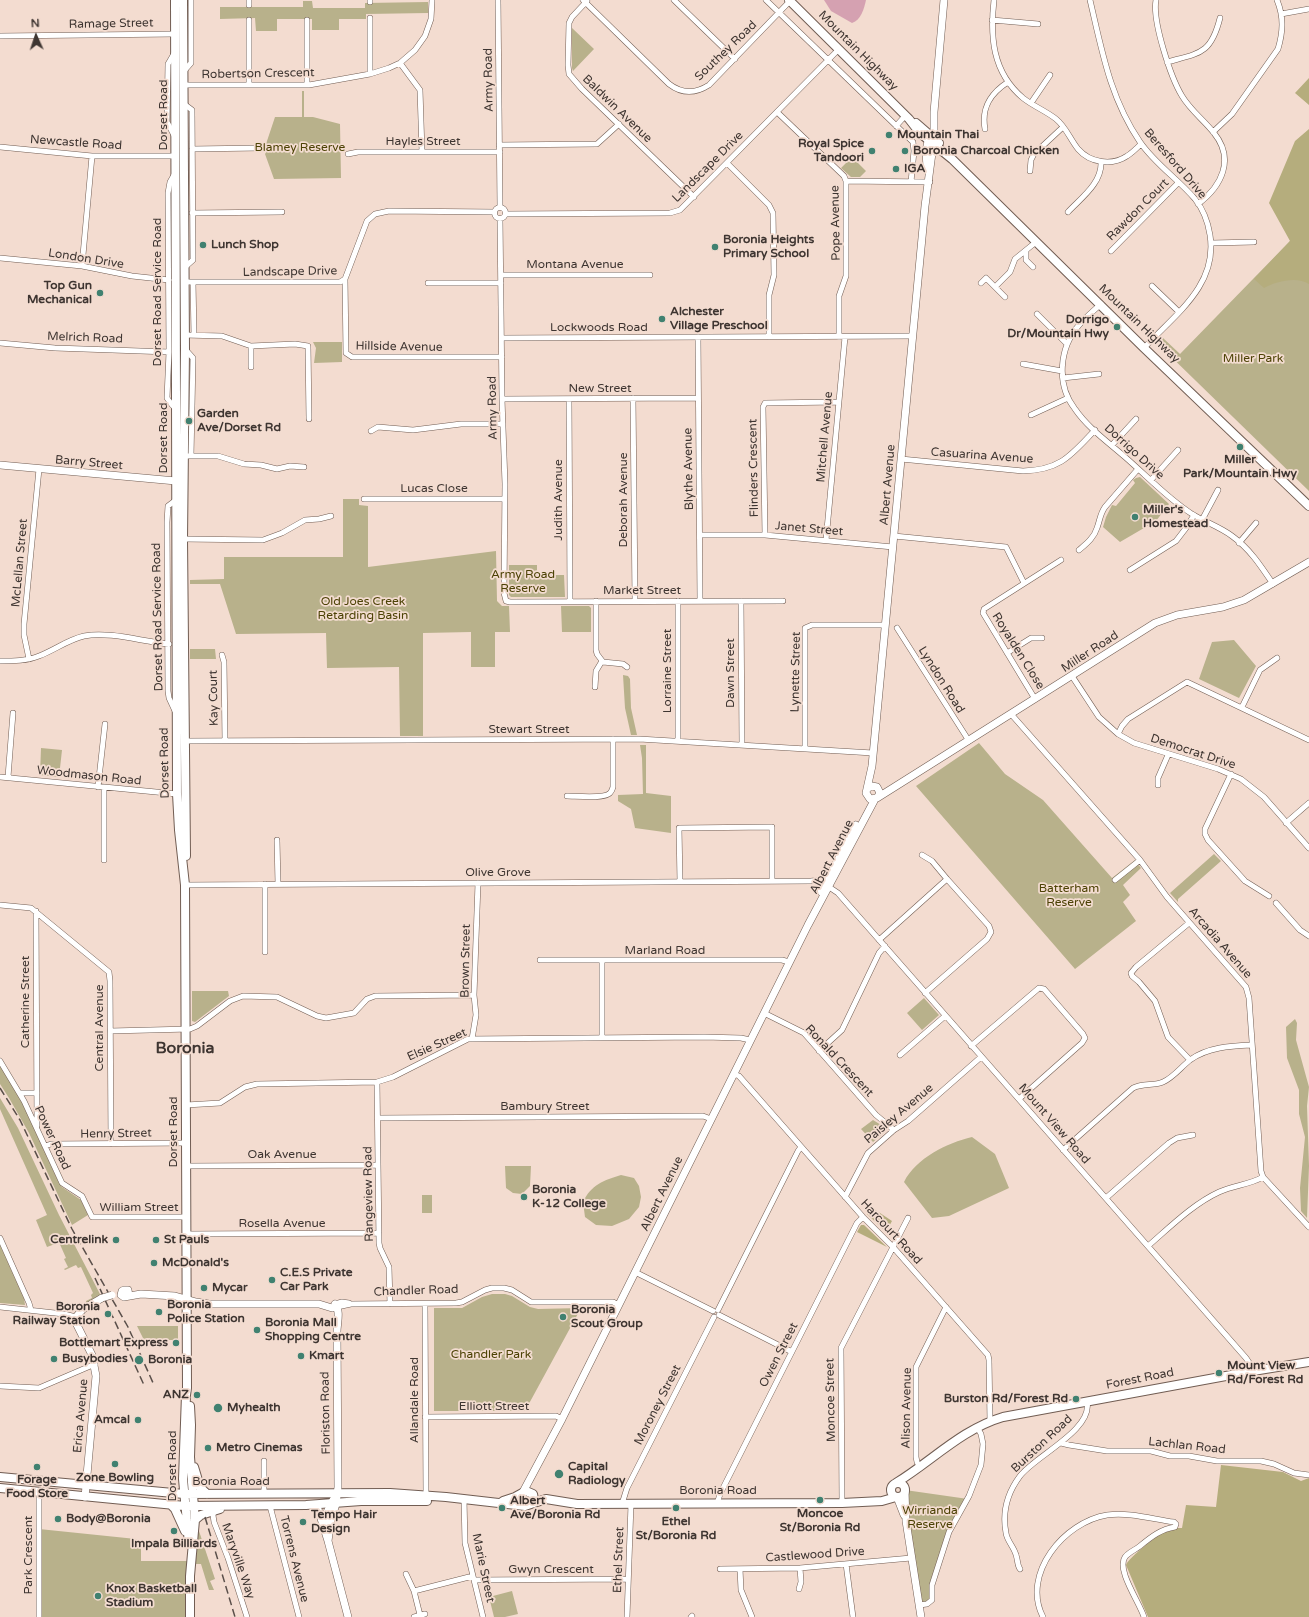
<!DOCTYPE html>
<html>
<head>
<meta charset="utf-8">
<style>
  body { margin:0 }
  #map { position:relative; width:1309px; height:1617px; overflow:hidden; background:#f3dcd0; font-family:"Varela Round",sans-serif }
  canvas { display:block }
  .north { position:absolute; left:16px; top:16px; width:40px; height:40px; -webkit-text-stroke:3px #f3dcd0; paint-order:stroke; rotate:357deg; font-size:11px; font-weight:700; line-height:16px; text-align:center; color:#3e3531 }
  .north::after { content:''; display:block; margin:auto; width:14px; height:18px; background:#3e3531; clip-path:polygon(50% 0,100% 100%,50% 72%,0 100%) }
</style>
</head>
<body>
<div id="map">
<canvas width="1309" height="1617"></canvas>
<div class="north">N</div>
</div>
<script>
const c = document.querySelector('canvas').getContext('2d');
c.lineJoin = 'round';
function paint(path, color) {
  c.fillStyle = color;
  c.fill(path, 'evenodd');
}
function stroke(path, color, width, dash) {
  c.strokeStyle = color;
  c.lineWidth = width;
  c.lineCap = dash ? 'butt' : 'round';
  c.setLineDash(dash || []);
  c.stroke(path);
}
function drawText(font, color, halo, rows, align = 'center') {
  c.font = font + ' "Varela Round",sans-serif';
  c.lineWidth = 3.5;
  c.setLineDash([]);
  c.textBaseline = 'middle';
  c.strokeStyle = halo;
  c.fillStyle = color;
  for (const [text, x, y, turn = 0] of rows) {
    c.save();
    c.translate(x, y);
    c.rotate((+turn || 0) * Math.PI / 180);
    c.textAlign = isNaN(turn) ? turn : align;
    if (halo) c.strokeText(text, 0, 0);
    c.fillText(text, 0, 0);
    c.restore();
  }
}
const green = new Path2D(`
  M303 1H312L313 8H365V3L428 2V13L366 14V19H339V30H312V19H277V31H256L255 18 220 19V7H303Z
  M572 28 594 49 573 71 572 68Z
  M302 91H304V117H313L340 124 341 178 274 179 265 154 268 149 266 144 275 117H302Z
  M852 157 866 171 860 177H851L841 168Z
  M1290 241 1309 260V491L1158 344 1163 338 1180 354Z
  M313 342H342V362L314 363 316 348Z
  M1140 477 1169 504 1156 521 1120 542 1103 527 1106 517 1112 505 1116 506 1135 483 1133 480 1136 478Z
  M343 499H359V505L368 506V567L496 551 497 601 502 606H509L510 632H495V667H471V632L423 633V736H400L399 667 327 668 326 633 236 634 220 584H190V580L224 579V557H343Z
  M509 565H537V575H564L565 597H511L509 595Z
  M561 606H589L591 608V632H562Z
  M1234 640 1256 666 1239 698 1199 679 1212 642Z
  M190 649H215L216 659H190Z
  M623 675 628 676 630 679 631 708 637 735H631L625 708Z
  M979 743 1005 774 1043 800 1112 878 1135 860 1141 868 1123 885 1130 895 1123 902 1136 921 1075 969 916 786Z
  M640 745H646V793L671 796V833L635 828 631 809 618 801V795L643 794 642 758Z
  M41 748 62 750 59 777 40 775Z
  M1214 854 1221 861 1178 899V902L1170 893Z
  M192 991H228L229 996 195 1022 192 1021Z
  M924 998 939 1015 922 1030 907 1013Z
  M1295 1019 1297 1023 1296 1040 1309 1087 1307 1106 1309 1166 1307 1218 1301 1211 1300 1188 1305 1137 1299 1114V1090L1287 1058 1286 1027Z
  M0 1066 20 1098 59 1183 62 1187 81 1200 88 1215 72 1225 29 1133 9 1098 0 1084Z
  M0 1098 18 1128 59 1215 101 1296 86 1303V1301L92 1298 91 1295 93 1293 81 1267 78 1268 76 1265 65 1270 64 1269 68 1267 64 1259 66 1258 58 1240 54 1242 55 1244 47 1247 36 1220 47 1215 0 1109Z
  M873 1120 886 1128V1131L873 1142 861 1129Z
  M972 1137 995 1154 1009 1188 949 1216 932 1218 904 1182C916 1158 947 1143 972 1137Z
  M505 1166H531L530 1186 522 1194 513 1193 506 1188Z
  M621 1175 634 1178 639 1186 641 1197 639 1207 629 1219 612 1226 596 1225 585 1217 583 1202C591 1185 604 1180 621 1175Z
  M422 1195H432V1213H422Z
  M0 1244 24 1298 25 1305 0 1303Z
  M492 1294H505L512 1296 530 1307 538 1309 581 1308 525 1411H434V1308H462L482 1297Z
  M137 1326H178V1340H144Z
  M905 1490 968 1499 952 1527 932 1585V1600L919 1605Z
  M39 1529 136 1539 141 1543V1561H191L195 1531H199L215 1579 210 1581 214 1590H209L201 1564H191L190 1617H39Z
  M512 1591 518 1614 505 1617H494L489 1597Z`);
const forest = new Path2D(`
  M1309 78V105L1295 93Z
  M1309 129V284C1297 276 1276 281 1264 288L1254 279 1290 241 1269 203 1295 141Z
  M871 1207 892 1221 886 1232 867 1214Z
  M861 1225H864L887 1247 857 1232Z
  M1221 1465 1283 1472 1301 1481 1309 1478V1617H1148L1126 1565C1129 1557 1161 1532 1170 1529 1173 1528 1178 1528 1182 1528L1186 1505 1216 1507Z`);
const water = new Path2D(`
  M824 0H866C864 9 861 20 852 23L831 11Z`);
const street = new Path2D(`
  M249 0V5
  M370 0V2
  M498 0 500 207
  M583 0 669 84C682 94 695 94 709 85L790 1
  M674 0 735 59
  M766 0 913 142 914 151 911 182
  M994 0C990 36 992 72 1023 98 1033 106 1046 111 1056 119 1066 127 1070 139 1078 149 1090 163 1112 166 1127 156 1132 153 1137 148 1141 144
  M1090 0C1102 51 1110 98 1140 142 1155 164 1178 179 1195 199 1203 209 1208 222 1210 235 1218 286 1174 315 1144 348
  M1156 0C1152 21 1171 78 1182 96 1191 111 1204 120 1214 133 1235 159 1222 186 1198 204
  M587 1 572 17 569 23 568 65 569 74 582 89 694 197
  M1281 14 1309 9
  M370 18V74
  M249 20V85
  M992 20 1038 24
  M0 36 175 34
  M175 52 168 64 167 122 175 137
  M1167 62C1200 53 1211 54 1220 18
  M400 63 420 90 422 152
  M184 71 191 63V0
  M184 85H309L370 74 389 68 400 63 415 50 425 36 431 19 432 0
  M307 85V20
  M1031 103 1050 75
  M184 104 192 110 193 260 185 267
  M777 112 844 176 846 181V276L839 296V337
  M896 126 905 116
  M985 129C981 107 991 93 1008 82
  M1213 132 1232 114 1278 49C1283 32 1284 17 1277 0
  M499 145 597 144 619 124
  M0 147 92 156H176
  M192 149 260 148
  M348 154 358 152H500
  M727 163 769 205 773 213 774 275 769 295V337
  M1030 171 1031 160 1034 154 1063 127
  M174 175 170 182 168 193 169 352 167 398 172 405 176 409
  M846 181 930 182
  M494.5 213a5.5 5.5 0 1 1 11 0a5.5 5.5 0 1 1-11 0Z
  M1068 212C1081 198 1102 183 1101 162
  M192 213 282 212
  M506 214 670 213 680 210 839 49
  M500 219 502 399 505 484 504 593 506 601 510 602 783 601
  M1212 243 1254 242
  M1026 251V260L1033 267
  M1111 251 1178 183
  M0 258 82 266 132 276 169 280
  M82 266 92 156
  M501 275H650
  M345 279 346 353 352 357H502
  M185 282H340L345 279 367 221 375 214 389 211 495 212
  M193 282 194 335
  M428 283H501
  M981 283 986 278 1005 297
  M1152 286 1179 312
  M995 287 1010 272 1015 259 1036 242
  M1101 304C1093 311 1085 318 1079 325 1059 348 1056 385 1075 409 1088 428 1108 442 1125 457 1147 476 1168 499 1192 514 1205 522 1220 527 1232 536 1250 549 1261 566 1273 584
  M1037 314 1067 344
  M185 335 222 336 251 346 295 344 308 346 309 419
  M698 337 700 601
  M502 338 913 336
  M0 343 55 348 169 352
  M251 346V367
  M185 349 193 358 191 456
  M1023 364 1062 371
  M1063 378 1099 374
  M633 398 635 601
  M502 399 698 398
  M569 399 570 601
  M1031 415 1068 398
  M371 431 378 427 413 430 461 424H503
  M1112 445 1136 419
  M184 456H218L244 464 261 465 277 469 290 466 304 467
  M901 459 1023 471C1061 470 1071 455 1095 430
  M1151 480 1178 450
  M364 499H504
  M1202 520 1218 490
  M700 535H765L893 547
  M765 535 763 407 765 403 838 402
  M894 536 1006 547 1024 583
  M183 539 263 540 282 533 305 520 319 519 331 516
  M826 540 845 337
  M1239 543 1256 523
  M1079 550C1086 544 1094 538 1097 528 1100 520 1100 514 1105 507L1138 469
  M1130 570 1176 541 1186 528 1194 515
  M596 601V650L597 654 603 662 623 664 627 667
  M678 601V741
  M741 601 742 745
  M897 628 969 741
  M1007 653 1031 638H1042
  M222 655 224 662 225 741
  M29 659 24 635V624L39 469
  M0 661C13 661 27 661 39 656 55 650 67 640 84 636 110 631 143 642 169 644
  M1072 676 1099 717 1118 734 1134 743 1218 769 1241 779 1264 797 1309 848
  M595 687 596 671 602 661
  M1035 699 983 613 984 609 1061 560
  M1242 707 1260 670 1277 658
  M175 711 169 698 168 691 167 522 168 506 176 500
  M1011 714 1140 860 1167 897 1246 987 1249 998 1261 1171 1263 1177 1309 1227
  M1118 734 1122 726 1128 719 1187 682 1309 740
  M185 741 639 739 873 753
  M805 749V628L812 625H885
  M1231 774 1205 829V834L1208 840 1245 881 1269 896
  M0 777 177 794
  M8 777 13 713
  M1158 785V778L1168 755
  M98 787 105 724
  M104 787V860
  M567 796C576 796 605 799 610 793 612 791 612 790 613 787V739
  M1286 823 1309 803
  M277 840 278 884
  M922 855 932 861 947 879
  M1115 880 1140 860
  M680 882 679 828 772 827V881
  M265 884V952
  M185 885 811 881 821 880 826 881
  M829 887 838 893 1246 1358 1250 1364 1253 1371
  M1276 903 1300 930 1309 936
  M0 905 31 908 109 972 110 981 111 1144
  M36 911 37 1126
  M1189 923 1136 967 1131 973 1132 976 1139 982 1155 1001 1168 1037 1190 1060
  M879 940 947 879 989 926 991 932 987 939 925 993
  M540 960H782L789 962
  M764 1013 804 1033 876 1115 894 1130
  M110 1031 190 1029 197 1026 230 1001 243 996 277 997 317 1016 326 1018 354 1013 367 999 375 996 474 995
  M602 1038V961
  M472 1039 476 1015 474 995 478 883
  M971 1046 1039 988 1044 989 1083 1034 1085 1038 1082 1043 1019 1099
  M819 1051 842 1030 879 953 885 946
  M900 1055 945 1016
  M0 1061 24 1101 62 1183 82 1196 92 1217H187
  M734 1074 739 1076 863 1217 893 1247 988 1355 989 1360 990 1422
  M377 1082 379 1243 380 1248 389 1267 390 1304
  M20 1093H37
  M186 1105 220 1103 245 1087 257 1084 377 1082 393 1077 468 1039 704 1037 741 1038 750 1040
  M378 1118 703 1116 711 1119
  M45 1146 51 1144 187 1143
  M1063 1150 1133 1088C1143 1083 1154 1086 1163 1082 1174 1077 1181 1067 1190 1060 1208 1047 1231 1046 1252 1045
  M187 1166 378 1165
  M845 1197 868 1153 894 1130 908 1121 981 1057
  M1106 1198 1169 1143 1177 1138 1193 1135
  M186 1234 379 1233
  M0 1238 29 1303 31 1310
  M1148 1246C1170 1227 1193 1204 1219 1192 1234 1185 1249 1185 1263 1177
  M635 1272 713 1311
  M335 1304 342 1302 349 1303
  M425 1304 426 1495
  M0 1307 64 1314 76 1317
  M337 1307 351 1304 456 1303 462 1302 485 1290 492 1288H504L512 1290 531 1302H613L619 1305
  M718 1310 798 1151 801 1147
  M719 1315 792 1352
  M0 1386 39 1388 95 1364
  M425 1417 556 1416 562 1419
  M1061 1443 1069 1445 1107 1451H1151L1170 1456H1189L1217 1461H1261L1274 1464 1294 1473 1309 1475
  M264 1461V1493
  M920 1468 917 1462 916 1457V1367L946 1307
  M39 1492V1617
  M464 1499 465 1543 483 1617
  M842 1503 841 1348 908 1218
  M622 1504 627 1488 714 1317
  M717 1504 720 1494 857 1223 863 1217
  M270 1506 299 1617
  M214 1511 213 1515 214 1522 228 1558 247 1617
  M846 1564 853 1617
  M720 1569 800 1568 911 1558
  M740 1569 741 1590 752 1617
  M1020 1569C1017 1565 1018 1560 1016 1555 1014 1547 1007 1541 1006 1533 1002 1512 1008 1492 1020 1476 1035 1456 1093 1430 1087 1402
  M406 1574 414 1591
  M474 1580 628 1579
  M799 1589 801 1582 800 1568
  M919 1605 927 1604 932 1600V1585L949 1532 969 1496 981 1465 983 1444 981 1434 977 1427
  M420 1615 414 1591 473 1576
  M414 1617 425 1614
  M627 1617 631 1504
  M691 1617 692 1616
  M1043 1617C1021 1574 1064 1522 1107 1515 1129 1512 1152 1519 1174 1522L1176 1524 1175 1527C1161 1529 1151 1537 1140 1546 1135 1550 1129 1552 1125 1557 1116 1570 1140 1603 1144 1617`);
const secondary = new Path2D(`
  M927 168 926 151 929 136
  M0 465 176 481
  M868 788 872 786 877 787 880 793 877 798 870 799 866 793 872 766 925 206 934 138V112L944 0
  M877 798 1155 623 1177 615 1223 607 1244 600 1309 562
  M821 892 856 825
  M129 1296 128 1290H124L122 1291 121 1295 124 1297 141 1294 175 1296 196 1302 209 1304H319L332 1308 337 1307
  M905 1491 906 1521 921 1617
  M523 1492 562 1419 808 925 875 799
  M85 1497 96 1376 92 1355 77 1325 76 1317 83 1309 102 1298
  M897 1497 904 1515
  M316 1505 318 1509 328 1541 348 1617
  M324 1526 327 1512 333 1500
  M328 1541 331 1520 336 1504 338 1487 337 1332C337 1323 341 1311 335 1304`);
const primary = new Path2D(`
  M175 0C176 265 175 530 177 794L179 830 185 885 187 1388 186 1395 183 1479 189 1544
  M183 0 185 349 183 539 186 856
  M789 0 909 119 920 133 952 159 1144 348 1309 506
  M916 123 939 143
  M194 1467 200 1487 207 1494
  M0 1477 184 1494 390 1493 446 1497 525 1506 546 1499 577 1504 842 1503 882 1501 896 1497
  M891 1490a7 7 0 1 1 14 0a7 7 0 1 1-14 0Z
  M896 1483C932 1461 962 1429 1003 1417L1253 1371 1309 1362
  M0 1488 185 1506 306 1505 361 1501H427
  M503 1501 515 1497 526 1491 533 1494 534 1499 532 1503
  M171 1505 175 1509 185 1531
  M195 1520 201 1515 220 1509
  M190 1617V1576L195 1520 190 1457 191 1425 190 1406`);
const rail = new Path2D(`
  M0 1088 20 1120 72 1229 128 1327 154 1385
  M95 1278 144 1385
  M205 1517 235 1617`);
const secondaryBridge = new Path2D(`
  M102 1298 112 1295`);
const markers = [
  [889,135,4,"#408170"],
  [872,151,4,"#408170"],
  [905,151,4,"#408170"],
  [896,169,4,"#408170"],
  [203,245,4,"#408170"],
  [715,247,4,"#408170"],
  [100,293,4,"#408170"],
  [662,319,4,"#408170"],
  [1117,327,4,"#408170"],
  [189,421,4,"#408170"],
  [1240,447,4,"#408170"],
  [1135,517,4,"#408170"],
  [524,1197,4,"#408170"],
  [116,1240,4,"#408170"],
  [156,1240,4,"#408170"],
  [154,1263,4,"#408170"],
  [272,1280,4,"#408170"],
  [204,1288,4,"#408170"],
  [159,1312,4,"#408170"],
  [108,1314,4,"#408170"],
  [563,1317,4,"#408170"],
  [257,1330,4,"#408170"],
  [176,1343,4,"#408170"],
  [301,1356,4,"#408170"],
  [54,1359,4,"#408170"],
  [139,1360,5,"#408170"],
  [1219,1373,4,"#408170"],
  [197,1395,4,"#408170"],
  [1076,1399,4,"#408170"],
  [218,1408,5,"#408170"],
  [138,1420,4,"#408170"],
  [208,1448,4,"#408170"],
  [115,1464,4,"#408170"],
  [37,1467,4,"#408170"],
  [559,1474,5,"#408170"],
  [820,1500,4,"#408170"],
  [502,1508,4,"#408170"],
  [676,1508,4,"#408170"],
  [58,1519,4,"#408170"],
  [303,1522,4,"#408170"],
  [174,1531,4,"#408170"],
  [98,1596,4,"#408170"]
];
const streetNames = [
  ["Ramage Street",111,24,-1],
  ["Southey Road",726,51,-44],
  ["Mountain Highway",858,51,45],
  ["Robertson Crescent",258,74,-1],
  ["Army Road",489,80,-91],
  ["Baldwin Avenue",617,109,44],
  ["Dorset Road",164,115,-90],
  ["Hayles Street",423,142],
  ["Newcastle Road",76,143,4],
  ["Beresford Drive",1175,164,49],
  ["Landscape Drive",708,167,-45],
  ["Rawdon Court",1138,210,-45],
  ["Pope Avenue",836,223,-91],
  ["London Drive",86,259,9],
  ["Montana Avenue",575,265],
  ["Landscape Drive",290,272,-1],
  ["Dorset Road Service Road",158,292,-90],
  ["Mountain Highway",1139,324,44],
  ["Lockwoods Road",599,328],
  ["Melrich Road",85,338,2],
  ["Hillside Avenue",399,347,1],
  ["New Street",600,389],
  ["Army Road",493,408,-91],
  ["Mitchell Avenue",825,437,-85],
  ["Dorset Road",164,438,-90],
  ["Dorrigo Drive",1134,452,42],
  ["Casuarina Avenue",982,456,4],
  ["Barry Street",89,463,5],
  ["Flinders Crescent",754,468,-91],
  ["Blythe Avenue",689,469,-91],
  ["Albert Avenue",888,485,-85],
  ["Lucas Close",434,489],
  ["Judith Avenue",559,500,-90],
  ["Deborah Avenue",624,500,-90],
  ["Janet Street",809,529,5],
  ["McLellan Street",20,563,-85],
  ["Market Street",642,591],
  ["Dorset Road Service Road",158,617,-91],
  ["Royalden Close",1018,651,58],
  ["Miller Road",1090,652,-33],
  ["Lorraine Street",668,671,-90],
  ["Lynette Street",796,672,-89],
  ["Dawn Street",731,673,-90],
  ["Lyndon Road",941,680,58],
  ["Kay Court",214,698,-91],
  ["Stewart Street",529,730],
  ["Democrat Drive",1193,752,18],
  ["Dorset Road",165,763,-91],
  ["Woodmason Road",89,776,6],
  ["Albert Avenue",832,857,-63],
  ["Olive Grove",498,873],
  ["Arcadia Avenue",1220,943,49],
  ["Marland Road",665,951],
  ["Brown Street",466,961,-89],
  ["Catherine Street",26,1002,-90],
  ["Central Avenue",100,1028,-90],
  ["Elsie Street",437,1045,-24],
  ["Ronald Crescent",839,1061,47],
  ["Bambury Street",545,1107],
  ["Paisley Avenue",899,1114,-40],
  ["Mount View Road",1054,1124,49],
  ["Dorset Road",174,1132,-90],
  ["Henry Street",116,1134,-1],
  ["Power Road",52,1138,65],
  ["Oak Avenue",282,1155],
  ["Rangeview Road",369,1194,-91],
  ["Albert Avenue",662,1194,-64],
  ["William Street",139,1208],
  ["Rosella Avenue",282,1224],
  ["Harcourt Road",891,1232,47],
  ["Chandler Road",416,1291,-2],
  ["Owen Street",779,1355,-63],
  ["Forest Road",1140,1379,-11],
  ["Allandale Road",415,1400,-90],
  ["Moncoe Street",831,1400,-91],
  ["Moroney Street",658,1405,-63],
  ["Elliott Street",494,1407],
  ["Alison Avenue",907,1408,-89],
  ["Floriston Road",326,1413,-91],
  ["Erica Avenue",81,1416,-85],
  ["Burston Road",1042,1444,-43],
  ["Lachlan Road",1187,1446,6],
  ["Dorset Road",173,1466,-90],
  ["Boronia Road",231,1482],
  ["Boronia Road",718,1491],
  ["Park Crescent",29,1555,-90],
  ["Castlewood Drive",815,1555,-4],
  ["Torrens Avenue",294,1559,76],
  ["Ethel Street",619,1560,-88],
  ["Maryville Way",238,1561,71],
  ["Marie Street",483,1568,78],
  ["Gwyn Crescent",551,1570]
];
const poiNames = [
  ["Mountain Thai",897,135],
  ["Royal Spice",864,144,"right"],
  ["Tandoori",864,158,"right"],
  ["Boronia Charcoal Chicken",913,151],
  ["IGA",904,169],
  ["Boronia Heights",723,240],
  ["Primary School",723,254],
  ["Lunch Shop",211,245],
  ["Top Gun",92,286,"right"],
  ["Mechanical",92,300,"right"],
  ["Alchester",670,312],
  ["Village Preschool",670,326],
  ["Dorrigo",1109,320,"right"],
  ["Dr/Mountain Hwy",1109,334,"right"],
  ["Garden",197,414],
  ["Ave/Dorset Rd",197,428],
  ["Miller",1240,460,"center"],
  ["Park/Mountain Hwy",1240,474,"center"],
  ["Miller's",1143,510],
  ["Homestead",1143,524],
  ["Boronia",532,1190],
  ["K-12 College",532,1204],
  ["Centrelink",108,1240,"right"],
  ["St Pauls",164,1240],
  ["McDonald's",162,1263],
  ["C.E.S Private",280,1273],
  ["Car Park",280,1287],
  ["Mycar",212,1288],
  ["Boronia",167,1305],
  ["Police Station",167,1319],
  ["Boronia",100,1307,"right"],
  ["Railway Station",100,1321,"right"],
  ["Boronia",571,1310],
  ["Scout Group",571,1324],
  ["Boronia Mall",265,1323],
  ["Shopping Centre",265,1337],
  ["Bottlemart Express",168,1343,"right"],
  ["Kmart",309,1356],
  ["Busybodies",62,1359],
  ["Boronia",148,1360],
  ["Mount View",1227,1366],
  ["Rd/Forest Rd",1227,1380],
  ["ANZ",189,1395,"right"],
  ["Burston Rd/Forest Rd",1068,1399,"right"],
  ["Myhealth",227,1408],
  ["Amcal",130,1420,"right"],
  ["Metro Cinemas",216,1448],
  ["Capital",568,1467],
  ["Radiology",568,1481],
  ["Zone Bowling",115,1478,"center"],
  ["Forage",37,1480,"center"],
  ["Food Store",37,1494,"center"],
  ["Albert",510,1501],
  ["Ave/Boronia Rd",510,1515],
  ["Moncoe",820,1514,"center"],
  ["St/Boronia Rd",820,1528,"center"],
  ["Tempo Hair",311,1515],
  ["Design",311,1529],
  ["Body@Boronia",66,1519],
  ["Ethel",676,1522,"center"],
  ["St/Boronia Rd",676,1536,"center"],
  ["Impala Billiards",174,1544,"center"],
  ["Knox Basketball",106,1589],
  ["Stadium",106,1603]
];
const parkNames = [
  ["Blamey Reserve",300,148],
  ["Miller Park",1253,359],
  ["Army Road",523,575],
  ["Reserve",523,589],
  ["Old Joes Creek",363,602],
  ["Retarding Basin",363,616],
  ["Batterham",1069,889],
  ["Reserve",1069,903],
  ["Chandler Park",491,1355],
  ["Wirrianda",930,1511],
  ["Reserve",930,1525]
];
const districtNames = [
  ["Boronia",185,1049]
];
paint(green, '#b8b18b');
paint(forest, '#b5ad7d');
paint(water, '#d5a1b1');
stroke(street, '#715d53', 6);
stroke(secondary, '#715d53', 8);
stroke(primary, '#715d53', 10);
stroke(street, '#fff', 5);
stroke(secondary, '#fff', 7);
stroke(primary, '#fff', 8);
stroke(rail, '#5a4f4a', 1.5, [8, 4]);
stroke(secondaryBridge, '#715d53', 8, []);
stroke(secondaryBridge, '#fff', 7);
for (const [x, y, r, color] of markers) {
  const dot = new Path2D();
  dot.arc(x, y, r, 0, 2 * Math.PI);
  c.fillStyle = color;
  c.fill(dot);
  stroke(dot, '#f3dcd0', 1.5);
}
drawText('12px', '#3e3531', '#f3dcd0', streetNames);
drawText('bold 12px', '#3e3531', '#f3dcd0', poiNames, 'left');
drawText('12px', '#4c4205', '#f3dcd0', parkNames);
drawText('bold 16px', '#3e3531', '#f3dcd0', districtNames);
</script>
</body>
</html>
